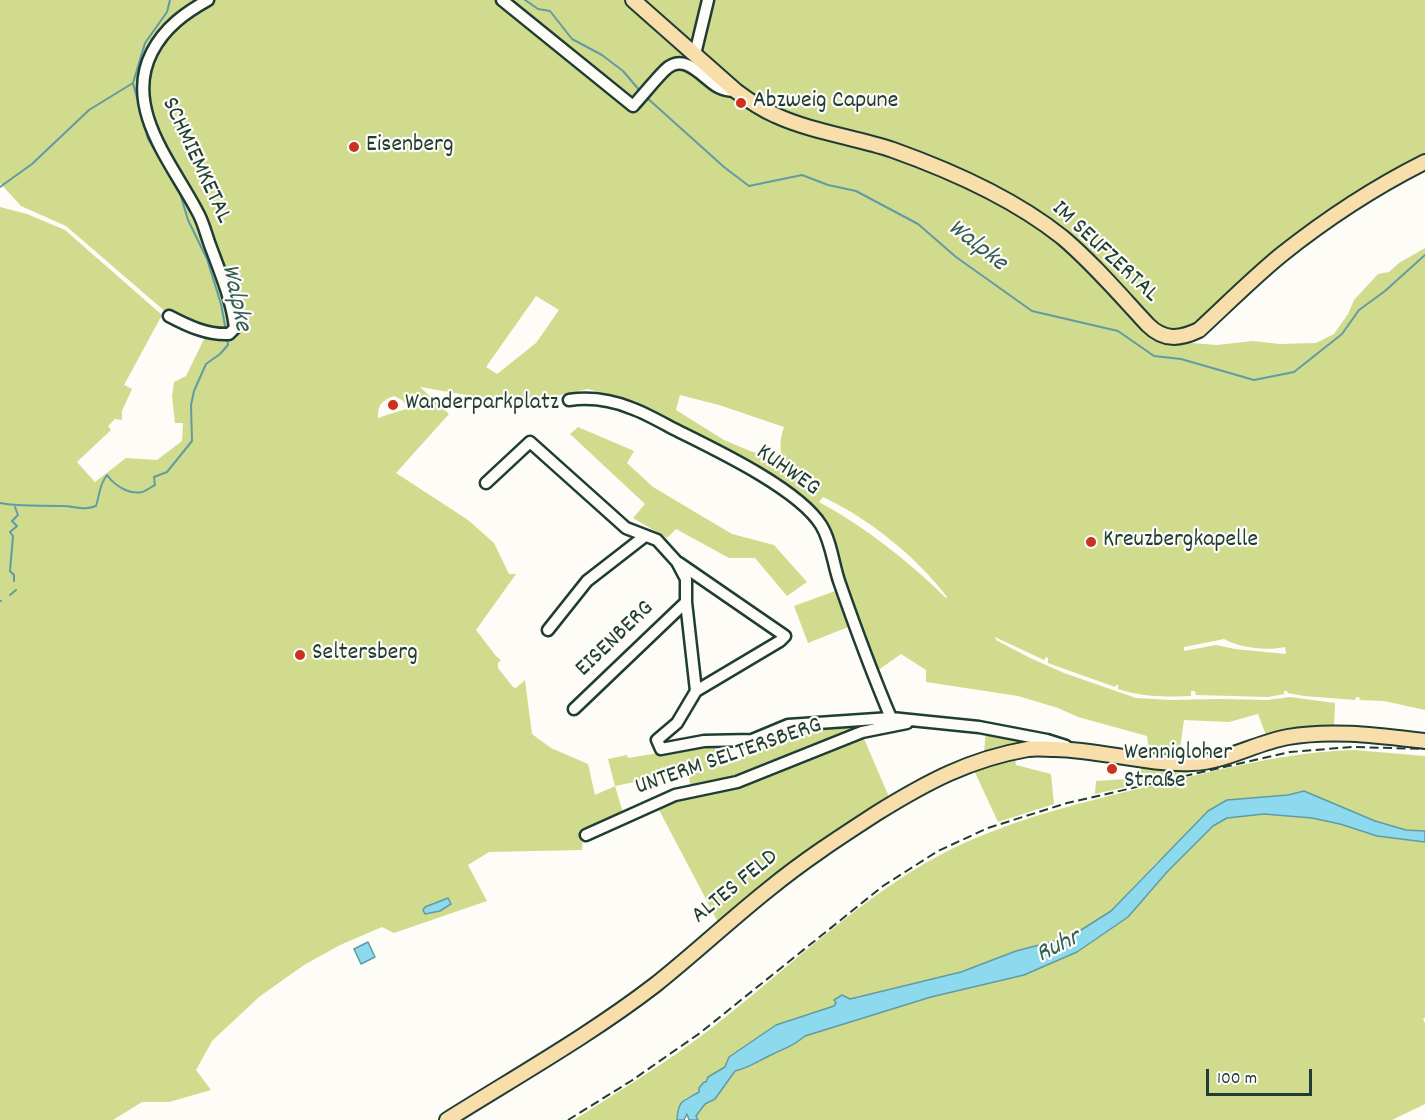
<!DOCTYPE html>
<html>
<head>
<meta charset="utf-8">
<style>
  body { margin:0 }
  #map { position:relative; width:1425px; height:1120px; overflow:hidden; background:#fdfcf7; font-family:Dekko,sans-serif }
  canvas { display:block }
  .scale { position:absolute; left:1206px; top:1069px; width:106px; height:27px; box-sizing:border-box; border:3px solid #1f3d34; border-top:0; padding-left:8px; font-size:18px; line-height:21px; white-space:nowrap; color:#1f3d34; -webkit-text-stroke:4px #fdfcf7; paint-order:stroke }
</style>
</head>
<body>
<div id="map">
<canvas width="1425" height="1120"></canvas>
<div class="scale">100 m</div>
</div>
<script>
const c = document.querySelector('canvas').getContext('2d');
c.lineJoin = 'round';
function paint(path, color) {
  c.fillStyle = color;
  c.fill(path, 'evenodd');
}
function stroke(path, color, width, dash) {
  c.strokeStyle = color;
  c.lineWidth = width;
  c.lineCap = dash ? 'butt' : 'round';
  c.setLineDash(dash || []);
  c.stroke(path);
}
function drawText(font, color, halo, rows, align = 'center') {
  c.font = font + ' Dekko,sans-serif';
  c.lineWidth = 4.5;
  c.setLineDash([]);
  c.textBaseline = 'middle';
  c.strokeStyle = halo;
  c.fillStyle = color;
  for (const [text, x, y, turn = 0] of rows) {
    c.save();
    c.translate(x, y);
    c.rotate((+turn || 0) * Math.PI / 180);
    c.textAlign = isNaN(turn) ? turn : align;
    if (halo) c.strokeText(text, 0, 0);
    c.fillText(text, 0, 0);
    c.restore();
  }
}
const green = new Path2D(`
  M0 0H1425V167L1380 192 1285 257 1191 343 1217 345 1253 341 1280 344 1316 343 1334 334 1348 314 1354 300 1378 274 1389 272 1399 263 1425 248V710L1384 701 1360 700 1359 697H1356L1355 700 1304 696 1288 693 1287 691H1284V694L1268 697 1196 695 1195 691H1191V696C1167 697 1142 697 1118 689V685H1116L1115 687 1048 663V658L1046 657 1044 660 995 637 996 640 1030 658 1064 673 1136 698 1171 700 1218 699 1268 700 1290 697 1335 703 1334 727 1300 728 1266 735 1258 714 1229 722 1184 720 1179 756 1149 752 1147 736 1078 717 1058 708 1018 696 926 682V670L901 654 877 671 858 622 827 521 815 508 789 487 661 414 612 395 588 389 519 404 420 387 449 414 396 473 468 520 494 543 509 574H516L476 630 496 656 501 660 498 663V668L513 687 516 688 525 680 532 734 551 748 588 764 595 795 615 786 608 759 627 755 628 758 715 744V761H739L771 739V734L786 728 893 720 743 778 691 790 688 771 615 786 624 816 583 833 582 850 489 852 468 865 487 901 394 933 382 927 340 945 304 965 259 997 212 1041 196 1070 211 1090 169 1102H142L113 1120H0V207L27 214 65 230 162 315 124 385 132 389 122 411V420L115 419 108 426 111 430 77 462 95 482 126 458 157 460 182 441 183 423H175L172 396 174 382 186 376 206 335 235 328 191 327 167 313 66 226 21 206 0 183ZM536 296 559 310 536 343 497 374 486 367ZM680 395 719 405 784 427C780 439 779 448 783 460L750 451 724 440 676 410ZM394 396 402 400 409 408 378 418C378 405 381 401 394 396ZM823 497C868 518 917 557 947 597L946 598C908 561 867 528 819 502ZM1224 639C1240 648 1267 651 1285 647L1286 654 1235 649 1216 645 1184 651V647Z
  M578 427 634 451 627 463 653 487 732 534 774 545 807 582 787 596 755 558H729L676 529 667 538 633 518 645 504 570 434Z
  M835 591 848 627 808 643 794 606Z
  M986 732 1025 741 984 751Z
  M862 734 892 804 719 924 658 808Z
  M1354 750 1425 756V831L1406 830 1375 821 1303 791 1288 795 1227 800 1157 862 1111 911 1070 937 1016 951 961 972 850 999 836 1003 834 1006 776 1025 729 1057 725 1067 708 1077 700 1092 685 1098 677 1113V1120H574C621 1090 669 1061 713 1027 777 977 840 917 909 873 988 823 1069 806 1158 784 1223 769 1287 752 1354 750Z
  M1015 756 1016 765 1051 774 1054 804 998 822 972 766Z
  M1120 762 1199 767 1200 770 1095 794 1096 781 1141 778V767L1120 764Z
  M1264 814 1312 818 1340 824 1377 836 1425 842V1017L1423 1019 1425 1023V1104L1392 1120H698L696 1116 705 1104 715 1099 735 1071C749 1068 758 1061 771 1055 786 1047 791 1048 805 1036L931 997 1024 975 1128 917 1167 872 1213 826 1227 818Z`);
const water = new Path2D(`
  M1304 791 1375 821 1406 830 1425 831V842L1377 836 1340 824 1312 818 1264 814 1227 818 1213 826 1167 872 1128 917 1077 952 1024 975 931 997 805 1036C791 1048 786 1047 771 1055 758 1061 749 1068 735 1071L715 1099 705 1104 696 1116 698 1120H689L687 1114 684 1120H677C678 1099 684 1101 699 1092V1088L704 1082H706L708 1077 725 1067 729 1057 776 1025 834 1006 836 1003 834 1000 842 995 850 999 961 972 1016 951 1070 937 1111 911 1208 811 1227 800 1288 795Z
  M448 898 451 904 440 911 425 914 423 910 425 907Z
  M368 942 375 957 361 964 354 949Z`);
const stream = new Path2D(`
  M170 0 167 12 145 43 133 83 148 139 179 190 188 220 207 259 221 304 226 331
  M525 0 538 9 550 11 572 39 602 55 623 71 640 91
  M646 97 724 167 749 186 802 175 828 185 856 191 918 224 956 257 1032 311 1118 331 1154 356 1181 359 1254 380 1294 372 1342 334 1359 310 1385 291 1425 255
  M0 187 32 164 89 110 133 83
  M0 503C21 507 42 505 63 506 75 506 84 511 96 506 100 494 99 485 107 475 114 485 129 495 142 492 146 491 151 487 155 485L154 477 167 472 192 441 191 405 194 391 206 364 220 354 228 345 227 337
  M14 581V575L10 571 13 536 10 532 17 526 12 521 18 515 15 507
  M10 595 16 590
  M0 601H1`);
const minor = new Path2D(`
  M502 0 633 106C644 94 654 81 665 70 685 51 702 78 718 87 724 90 729 91 736 91
  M695 54 708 0
  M169 316C188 326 207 335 229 334L235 328C232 300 220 272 210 245 206 234 203 221 197 211 172 163 123 108 152 52 165 27 185 13 208 0
  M569 400C590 397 611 400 631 408 645 413 659 421 672 428 712 448 798 488 821 525 831 541 833 563 839 581 855 627 872 673 891 718
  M486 483 530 442 626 528 657 540 677 562 686 579V602L696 691 677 723 657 740 661 749 704 741 752 740 788 725 891 718 979 727 1047 740 1066 746
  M679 563 785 636 780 641 696 691
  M548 630 587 581 645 536
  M574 709 686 602
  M586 835 675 795 737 782 862 732 907 723`);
const major = new Path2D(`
  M633 0 736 91C748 100 761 109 775 115 812 132 854 137 893 150 952 171 1013 198 1062 237 1093 263 1120 295 1148 325 1164 341 1180 339 1199 330 1226 305 1253 278 1281 255 1325 220 1375 187 1425 162
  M447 1120C517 1076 590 1035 655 985 694 954 730 920 769 889 803 861 840 837 877 813 927 782 970 759 1028 749 1037 748 1046 749 1055 749 1101 750 1148 765 1192 763 1225 762 1255 743 1288 737 1332 729 1381 736 1425 741`);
const rail = new Path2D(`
  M568 1120 631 1081 700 1033 883 886 938 851 988 828 1067 803 1290 752 1352 747 1425 749`);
const markers = [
  [741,103,6,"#c8321e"],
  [354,147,6,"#c8321e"],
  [393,405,6,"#c8321e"],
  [1091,542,6,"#c8321e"],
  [300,655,6,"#c8321e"],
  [1112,769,6,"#c8321e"]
];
const poiNames = [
  ["Abzweig Capune",753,103],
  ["Eisenberg",366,147],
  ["Wanderparkplatz",405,405],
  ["Kreuzbergkapelle",1103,542],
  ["Seltersberg",312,655],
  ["Wennigloher",1124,755],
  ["Straße",1124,783]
];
const streetNames = [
  ["SCHMIEMKETAL",195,161,65],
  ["IM SEUFZERTAL",1104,253,43],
  ["KUHWEG",787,472,35],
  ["EISENBERG",616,640,-44],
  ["UNTERM SELTERSBERG",729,758,-19],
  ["ALTES FELD",736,888,-39]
];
const waterNames = [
  ["Walpke",976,247,38],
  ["Walpke",234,298,78],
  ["Ruhr",1059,948,-26]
];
paint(green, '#d0db8e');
paint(water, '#8dd9ed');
stroke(water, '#619ba3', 1.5);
stroke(stream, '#619ba3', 2);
stroke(minor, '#1f3d34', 15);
stroke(major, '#1f3d34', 18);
stroke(minor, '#fdfcf7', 10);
stroke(major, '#f8deab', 14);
stroke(rail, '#1f3d34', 2, [9, 4.5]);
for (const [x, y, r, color] of markers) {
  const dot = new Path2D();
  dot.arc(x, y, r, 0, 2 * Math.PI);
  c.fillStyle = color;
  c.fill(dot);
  stroke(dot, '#fdfcf7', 2);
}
drawText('24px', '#1f3d34', '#fdfcf7', poiNames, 'left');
drawText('24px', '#1f3d34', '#fdfcf7', streetNames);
drawText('italic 26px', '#355c59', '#fdfcf7', waterNames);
</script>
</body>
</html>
